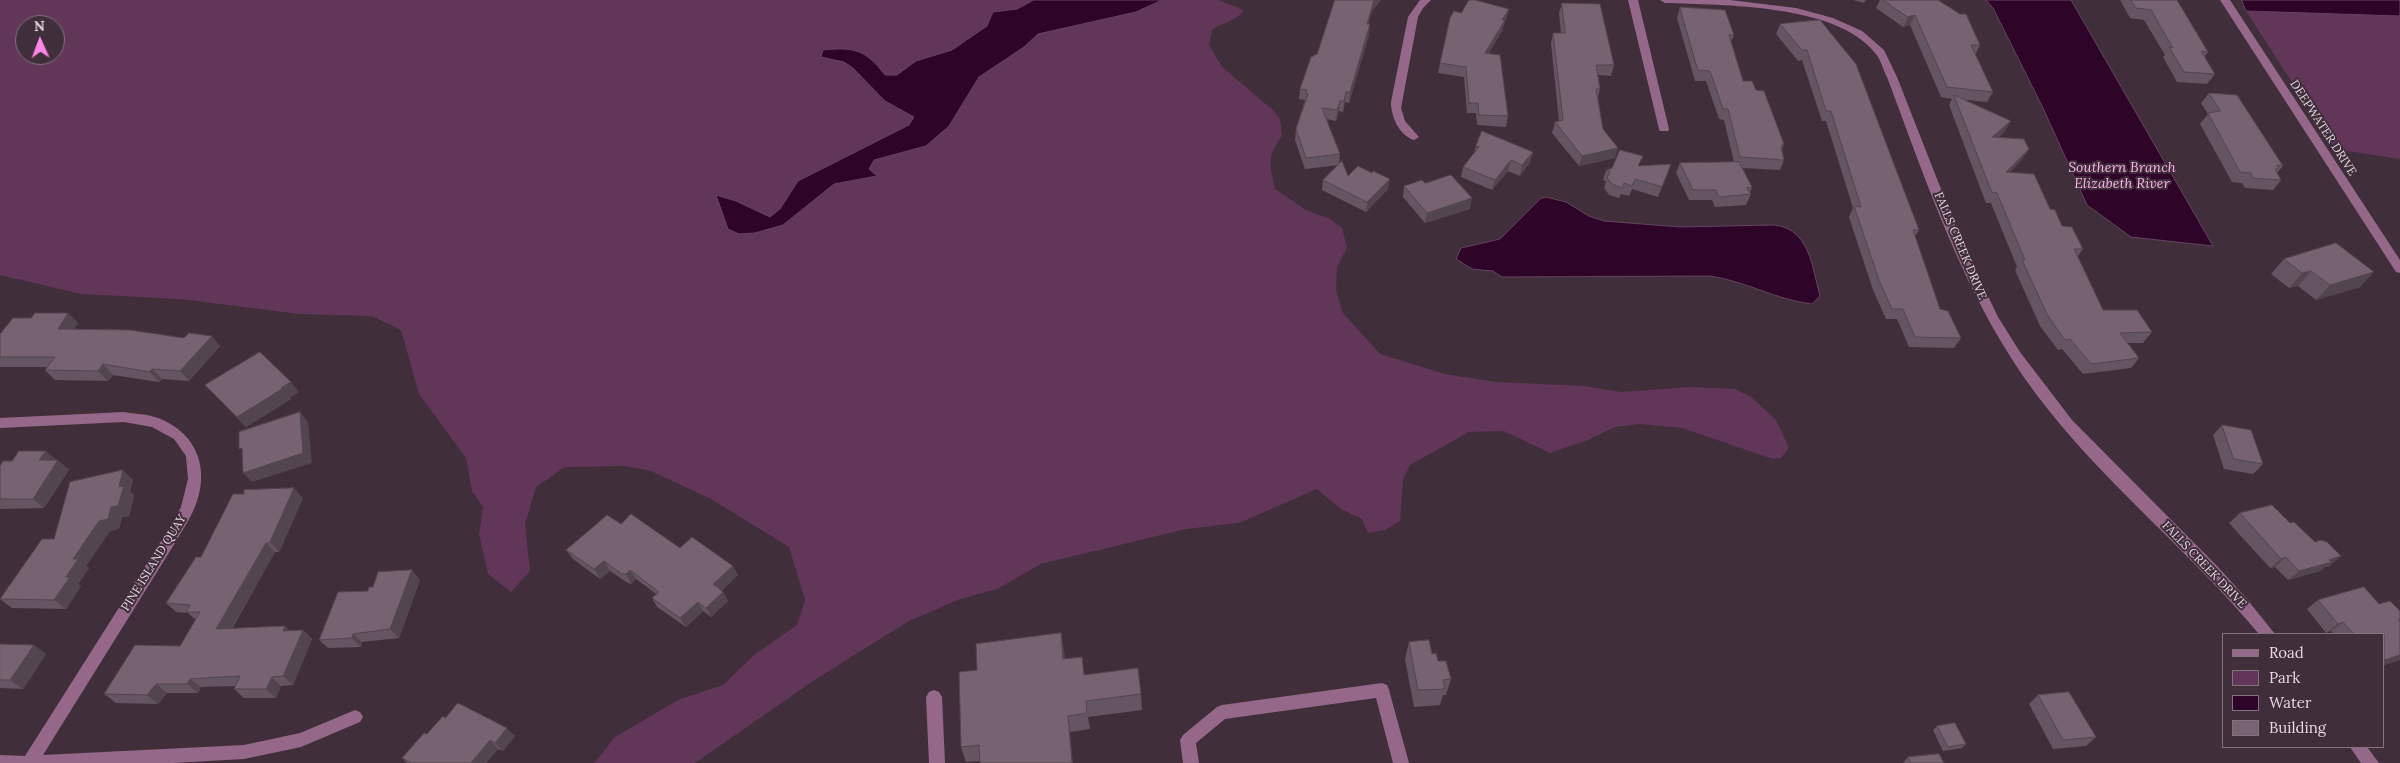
<!DOCTYPE html>
<html>
<head>
<meta charset="utf-8">
<style>
  body { margin:0 }
  #map { position:relative; width:2400px; height:763px; overflow:hidden; background:#402e3b; font-family:Lora,serif }
  canvas { display:block }
  .legend { position:absolute; left:2222px; top:633px; width:162px; height:115px; box-sizing:border-box; background:#402e3b; border:1px solid #82727d; margin:0; padding:6px 9px; list-style:none; font-size:15px; color:#e4d8e1 }
  .legend li { display:flex; align-items:center; gap:10px; height:25px }
  .legend b { width:25px; border:1px solid #82727d }
  .north { position:absolute; left:15px; top:15px; width:50px; height:50px; box-sizing:border-box; background:#402e3b; border:1px solid #82727d; border-radius:50%; rotate:358deg; font-size:14px; font-weight:700; line-height:20px; text-align:center; color:#e4d8e1 }
  .north::after { content:''; display:block; margin:auto; width:18px; height:22px; background:#fc86e4; clip-path:polygon(50% 0,100% 100%,50% 72%,0 100%) }
</style>
</head>
<body>
<div id="map">
<canvas width="2400" height="763"></canvas>
<ul class="legend">
<li><b style="height:6px;background:#95688a"></b>Road</li>
<li><b style="height:14px;background:#623659"></b>Park</li>
<li><b style="height:14px;background:#2e0428"></b>Water</li>
<li><b style="height:14px;background:#766271"></b>Building</li>
</ul>
<div class="north">N</div>
</div>
<script>
const c = document.querySelector('canvas').getContext('2d');
c.lineJoin = 'round';
function paint(path, color) {
  c.fillStyle = color;
  c.fill(path, 'evenodd');
}
function stroke(path, color, width, dash) {
  c.strokeStyle = color;
  c.lineWidth = width;
  c.lineCap = dash ? 'butt' : 'round';
  c.setLineDash(dash || []);
  c.stroke(path);
}
function drawText(font, color, halo, rows, align = 'center') {
  c.font = font + ' Lora,serif';
  c.lineWidth = 4;
  c.setLineDash([]);
  c.textBaseline = 'middle';
  c.strokeStyle = halo;
  c.fillStyle = color;
  for (const [text, x, y, turn = 0] of rows) {
    c.save();
    c.translate(x, y);
    c.rotate((+turn || 0) * Math.PI / 180);
    c.textAlign = isNaN(turn) ? turn : align;
    if (halo) c.strokeText(text, 0, 0);
    c.fillText(text, 0, 0);
    c.restore();
  }
}
const green = new Path2D(`
  M0 0H1034L1017 9 993 12 987 26 952 50 916 61 897 75H885L874 61 821 57 844 62 853 68 885 101 914 117 909 125 798 181 780 209 770 217 736 201 783 225 834 184 877 176 869 169 874 160 926 146 949 126 979 77 1024 47 1038 34 1158 3 1162 0H1218L1244 10C1237 21 1223 22 1212 30L1209 45 1222 67 1274 111 1280 119 1282 136C1266 159 1270 162 1275 189L1306 210 1330 219 1342 228 1347 248 1337 267 1336 291 1343 313 1380 354 1445 374 1496 382 1584 386 1621 392 1690 387 1735 389 1751 397 1776 420 1789 448 1781 458 1773 459 1682 428 1640 424 1615 427 1588 440 1550 453 1504 431 1469 432 1410 465 1403 479 1400 521 1385 530 1368 533 1362 519 1341 509 1317 489 1239 523 1186 529 1041 564 997 589 960 599 907 622 813 681 695 763H594L615 737 678 700 723 685 754 655 797 625 805 600 789 547 711 499 651 471 625 466 565 467 536 487 525 524 530 571 511 592 488 574 479 534 483 507 472 491 466 458 419 394 401 330 372 316 299 314 180 299 81 294 0 275ZM25 25H55V55H25Z
  M2246 11 2400 16V159L2335 149Z`);
const water = new Path2D(`
  M1034 0H1162L1136 12 1038 34 1024 47 979 77 949 126 926 146 874 160 869 169 877 176 834 184 783 225 755 233 739 234 728 229 716 195 736 201 770 217 780 209 798 181 909 125 914 117 885 101 853 68 844 62 821 57 823 50C854 47 865 49 885 75H897L916 61 952 50 987 26 993 12 1017 9Z
  M1986 0H2071L2213 246 2131 237 2087 205 2043 108 1993 8Z
  M2242 0H2400V16L2246 11Z
  M1546 197 1566 202 1589 216 1604 221 1680 227 1774 225C1810 229 1812 267 1820 296L1812 304C1777 300 1745 281 1710 276L1502 277 1493 271 1472 269 1456 259 1461 248 1500 239 1540 199Z`);
const minor = new Path2D(`
  M1420 0H1431L1423 8 1418 17 1401 108 1405 121 1419 137 1414 140C1399 135 1391 117 1391 102L1408 17Z
  M1628 0H1638L1669 129 1668 131H1660L1659 129Z
  M1660 0H1730L1796 8 1833 18 1862 31 1884 50 1897 77 1961 240 1998 317 2020 352 2072 420 2218 567 2246 598 2275 634H2259C2189 550 2101 481 2036 394 1965 299 1928 186 1887 77 1883 70 1881 59 1875 53 1837 4 1723 5 1665 3Z
  M2220 0H2230L2400 260V273L2396 272Z
  M124 412C135 414 148 414 158 418 198 433 211 471 194 509 189 521 181 532 175 543L43 755 244 745 300 733 355 710 360 712 363 717 360 722 301 747 244 759 173 763H0V755L25 756 165 535 181 507 188 479 186 456 174 439 152 427 124 422 0 428V418Z
  M1382 683 1387 685 1389 690 1409 763H1393L1376 698 1225 719 1196 743 1199 763H1183L1180 740 1183 735 1217 707 1222 705Z
  M934 690 939 692 942 697 945 763H929L926 697 929 692Z
  M2350 747H2367L2379 763H2361Z`);
const wall = new Path2D(`
  M1335 0H1381L1372 11 1368 24 1369 35 1349 103 1345 102 1343 112 1339 111 1336 121 1326 119 1340 154 1339 165 1305 169 1295 140 1296 129 1305 100 1299 99 1300 89 1317 54Z
  M1853 0H1866L1864 3Z
  M1880 0H1938L1980 45 1975 55 1993 92 1987 102 1966 100 2005 131 1998 138 2029 149 2022 159 2010 172 2050 209 2062 226 2083 249 2078 256 2103 310 2152 332 2143 343H2127L2139 358 2131 368 2083 374 2062 349 2058 350 2040 326 2015 270 2017 267 1991 203H1986L1949 105 1952 99 1941 97 1910 25 1903 27 1876 8Z
  M2120 0H2173L2208 52 2204 57 2215 74 2207 84 2177 82 2163 57 2165 55 2144 20 2130 18Z
  M1562 3 1614 65 1611 76 1598 75 1600 89 1598 97 1603 129 1615 158 1579 166 1552 133 1555 122 1559 121 1551 43 1553 33H1561L1559 13Z
  M1680 7 1734 35 1731 42 1743 81 1756 90 1784 144 1782 151 1784 160 1780 170 1742 168 1752 187 1750 193 1751 194 1746 205 1715 207 1712 200H1689L1676 173 1680 163 1734 162 1724 120 1719 119 1706 81H1695L1677 18Z
  M1509 9 1506 19 1504 24 1502 31 1489 53 1508 116 1506 127 1477 125 1476 113H1467L1464 77 1438 73 1440 63Z
  M1820 20 1919 230 1915 236 1940 309 1961 338 1954 348 1909 347 1897 319H1886L1873 290 1849 217 1853 208 1826 121H1822L1802 60 1798 61 1776 34 1780 24Z
  M2209 93 2283 166 2277 173 2281 180 2273 190 2245 188 2242 183 2232 182 2200 124 2208 114 2201 103Z
  M1476 146 1533 152 1530 162 1520 176 1508 171 1492 190 1461 177 1463 167 1474 153Z
  M1671 164 1658 197 1632 189 1629 196 1621 194 1619 198 1609 195 1604 188 1606 181 1603 180 1606 170 1640 166Z
  M1372 173 1388 189 1366 212 1322 190 1323 180Z
  M1425 183 1470 209 1425 223 1403 197 1404 186Z
  M2284 259 2360 287 2316 300 2298 286 2289 288 2271 274Z
  M68 313 78 323 74 329 220 346 189 381 162 379 159 382 113 375 108 381 55 380 45 370 48 367H0V334L31 318Z
  M205 385 299 392 289 398 291 399 246 427Z
  M2222 425 2263 464 2253 474 2224 469 2213 435Z
  M57 460 69 470 44 508 0 509V466Z
  M133 480 130 492 134 495 129 516 122 517 119 529 110 531 86 566 89 568 78 584 81 586 66 609 12 608 0 599Z
  M303 498 279 552H275L232 629 290 631 303 630 312 639 293 685 281 686 276 698H244L234 689 236 686 201 687 198 693H167L158 704 116 703 104 694 180 646 196 620 188 613 176 612 166 603 201 557Z
  M2240 513 2330 566 2325 567 2320 571 2288 580 2275 567 2270 568 2229 523Z
  M621 524 680 548 738 575 722 590 723 592 728 601 711 617 703 611 686 627 657 607 652 598 656 594 636 579 631 584 628 583 610 571 600 579 573 559 566 550Z
  M420 580 399 638 362 642 361 647 328 648 319 640 368 591 373 587Z
  M2364 587 2379 604 2390 601 2400 611V660L2384 665V634H2334L2331 631 2326 633 2307 609 2318 600Z
  M1061 633 1065 659 1085 675 1141 694 1142 710 1088 717 1090 729 1070 732 979 761 966 762 961 747 977 670Z
  M1409 642 1432 654 1451 679 1446 695H1443L1440 705 1414 707 1405 659Z
  M0 644 46 654 23 689 0 688Z
  M2038 695 2096 737 2086 746 2053 749 2029 704Z
  M445 718 515 736 503 751 498 749 486 763H407L402 758Z
  M1937 726 1966 744 1962 748 1943 751 1933 730Z
  M1908 757 1944 763H1903Z`);
const shadedWall = new Path2D(`
  M1374 0H1381L1372 11 1366 34 1367 24Z
  M1509 9 1506 19 1504 24 1502 31 1483 63 1485 53Z
  M1915 15 1910 25 1903 27 1908 17Z
  M1370 24 1369 35 1349 103 1350 92Z
  M1346 92 1345 102 1343 112 1344 101Z
  M1340 101 1339 111 1336 121 1337 110Z
  M2011 121 2005 131 1986 148 1992 137Z
  M1618 148 1615 158 1579 166 1582 156Z
  M2029 149 2022 159 2000 182 2006 172Z
  M1533 152 1530 162 1520 176 1522 165Z
  M1511 160 1508 171 1492 190 1495 180Z
  M1671 164 1668 174 1658 197 1662 187Z
  M1390 179 1388 189 1366 212 1367 202Z
  M1472 198 1470 209 1425 223 1427 213Z
  M2311 271 2298 286 2289 288 2302 273Z
  M2374 272 2360 287 2316 300 2330 285Z
  M68 313 78 323 68 339 58 329Z
  M212 336 220 346 189 381 180 371Z
  M103 364 113 375 108 381 98 371Z
  M152 369 162 379 159 382 150 372Z
  M291 382 299 392 289 398 291 399 246 427 237 417Z
  M300 412 308 422 312 463 252 482 243 473Z
  M46 451 57 460H39Z
  M58 460 69 470 44 508 33 499Z
  M123 470 133 480 130 492 134 495 129 516 122 517 119 529 110 531 86 566 89 568 78 584 81 586 66 609 54 600 66 577 73 559 99 521 111 507 119 487Z
  M294 488 303 498 279 552 270 542Z
  M266 543 275 552 226 638 216 629Z
  M2341 556 2330 566 2325 567 2320 571 2288 580 2299 571 2329 560Z
  M2286 557 2275 567 2270 568 2281 559Z
  M604 561 610 571 600 579 594 569Z
  M733 566 738 575 718 593 713 584Z
  M412 570 420 580 399 638 390 629Z
  M630 570 636 579 631 584 626 574Z
  M723 592 728 601 711 617 706 608Z
  M698 602 703 611 686 627 680 618Z
  M2343 622 2331 631 2326 633 2338 624Z
  M285 626 294 635 283 631Z
  M303 630 312 639 293 685 283 676Z
  M1061 633 1064 650 1066 675 1063 659Z
  M353 634 362 642 361 647 352 638Z
  M34 645 46 654 23 689 10 680Z
  M2400 655V660L2384 665V660Z
  M272 677 281 686 276 698 266 689Z
  M190 679 201 687 198 693 187 684Z
  M156 684 167 693 158 704 147 695Z
  M1068 716 1070 732 1073 763H1072Z
  M507 728 515 736 503 751 495 743Z
  M490 740 498 749 486 763H471Z`);
const building = new Path2D(`
  M1335 0H1374L1367 24H1370L1350 92H1346L1344 101H1340L1337 110 1322 108 1340 154 1306 158 1296 129 1308 94 1306 93 1307 90 1300 89 1311 57 1317 54Z
  M1469 0H1475L1509 9 1502 20H1505L1485 53 1500 55 1508 116 1479 115 1478 103H1469L1466 67 1440 63 1450 18 1454 11 1461 13Z
  M1883 0H1938L1960 14H1966L1980 45H1971L1993 92 1947 87 1915 15 1908 17Z
  M2131 0H2177L2208 52 2201 51 2215 74 2184 72 2169 47 2173 48 2151 10 2136 8Z
  M1562 3 1600 4 1614 65H1596L1600 89H1596L1603 129 1618 148 1582 156 1555 122 1563 120 1553 33H1565Z
  M1680 7 1725 10 1734 35H1729L1743 81H1752L1756 90 1764 91 1784 144H1782L1783 147H1781L1784 160 1740 157 1728 109H1723L1710 71 1698 70Z
  M1820 20 1856 64 1919 230H1913L1940 309 1948 311 1961 338 1915 337 1903 309H1892L1879 280 1854 206 1861 207 1831 111H1826L1807 50H1802L1780 24Z
  M2209 93 2237 95 2283 166 2277 165 2279 169H2275L2281 180 2253 178 2251 173 2240 172 2208 113 2220 111Z
  M1954 95 2011 121 1992 137 2024 139 2029 149 2006 172 2034 174 2050 209 2055 210 2062 226 2072 227 2083 249H2074L2103 310H2137L2152 332 2120 333 2139 358 2091 364 2070 339 2065 340 2048 316 2022 260H2025L1997 193 1992 192Z
  M1482 131 1533 152 1522 165 1511 160 1495 180 1463 167 1479 147 1476 146Z
  M1620 150 1643 156 1638 166 1671 164 1662 187 1635 179 1632 186 1624 183 1622 188 1612 184 1607 178 1610 171 1606 170 1612 168Z
  M1342 161 1348 176 1358 166 1372 173 1373 171 1390 179 1367 202 1323 180Z
  M1739 162 1752 187 1747 188 1751 194 1719 197 1716 190H1693L1680 163Z
  M1451 175 1472 198 1427 213 1404 186 1422 180 1425 183Z
  M2336 243 2374 272 2330 285 2311 271 2302 273 2284 259Z
  M35 313H68L58 329 130 330 184 338 189 333 212 336 180 371 152 369 150 372 103 364 98 371 45 370 55 357H0V334L13 318H31Z
  M260 352 291 382 281 388 282 389 237 417 205 385Z
  M300 412 303 453 243 473 242 448 239 449V432Z
  M2222 425 2251 430 2263 464 2234 459Z
  M19 451H46L39 460H58L33 499H0V466L3 461H12Z
  M123 470 119 487 124 486 118 506 111 507 108 519 99 521 73 559H78L66 577H70L54 600 0 599 42 539H54L70 482Z
  M294 488 270 542 266 543 216 629 285 626 283 631 303 630 283 676 272 677 266 689H234L240 676 190 679 187 684H156L147 695 104 694 135 645 180 646 200 612H186L190 605 166 603 196 557H201L233 494H244V490Z
  M2272 505 2290 523 2294 522 2315 542 2321 540 2327 542 2341 556 2329 560 2332 562 2299 571 2286 557 2281 559 2240 513Z
  M631 514 680 548 692 537 733 566 713 584 723 592 706 608 698 602 680 618 652 598 659 592 630 570 626 574H622L604 561 594 569 566 550 607 515 621 524Z
  M412 570 390 629 353 634 352 638 319 640 338 592 368 591 369 587H373L378 572Z
  M2364 587 2379 604 2390 601 2400 611V619L2398 620 2400 622V655L2384 660V634H2354L2343 622 2338 624 2318 600Z
  M1061 633 1063 659 1082 657 1084 675 1138 668 1141 694 1086 701 1087 713 1068 716 1072 763H980L979 745 961 747 959 672 977 670 976 644Z
  M1429 640 1432 654 1436 653 1438 661H1446L1451 679 1443 680 1445 689 1418 690 1409 642Z
  M0 644 34 645 10 680H0Z
  M2069 692 2096 737 2063 740 2038 695Z
  M458 703 507 728 495 743 490 740 471 763H411L402 758 424 733 427 734 443 716 445 718Z
  M1955 723 1966 744 1948 747 1937 726Z
  M1939 754 1944 763H1911L1908 757Z`);
const streetNames = [
  ["DEEPWATER DRIVE",2323,128,57],
  ["FALLS CREEK DRIVE",1960,246,67],
  ["PINE ISLAND QUAY",154,563,-58],
  ["FALLS CREEK DRIVE",2204,565,46]
];
const waterNames = [
  ["Southern Branch",2122,168],
  ["Elizabeth River",2122,184]
];
paint(green, '#623659');
paint(water, '#2e0428');
stroke(water, '#654460', 1);
paint(minor, '#95688a');
paint(wall, '#655461');
paint(shadedWall, '#53454f');
paint(building, '#766271');
stroke(building, '#53454f', 1);
drawText('12px', '#e4d8e1', '#402e3b', streetNames);
drawText('italic 14px', '#fab2e9', '#402e3b', waterNames);
</script>
</body>
</html>
